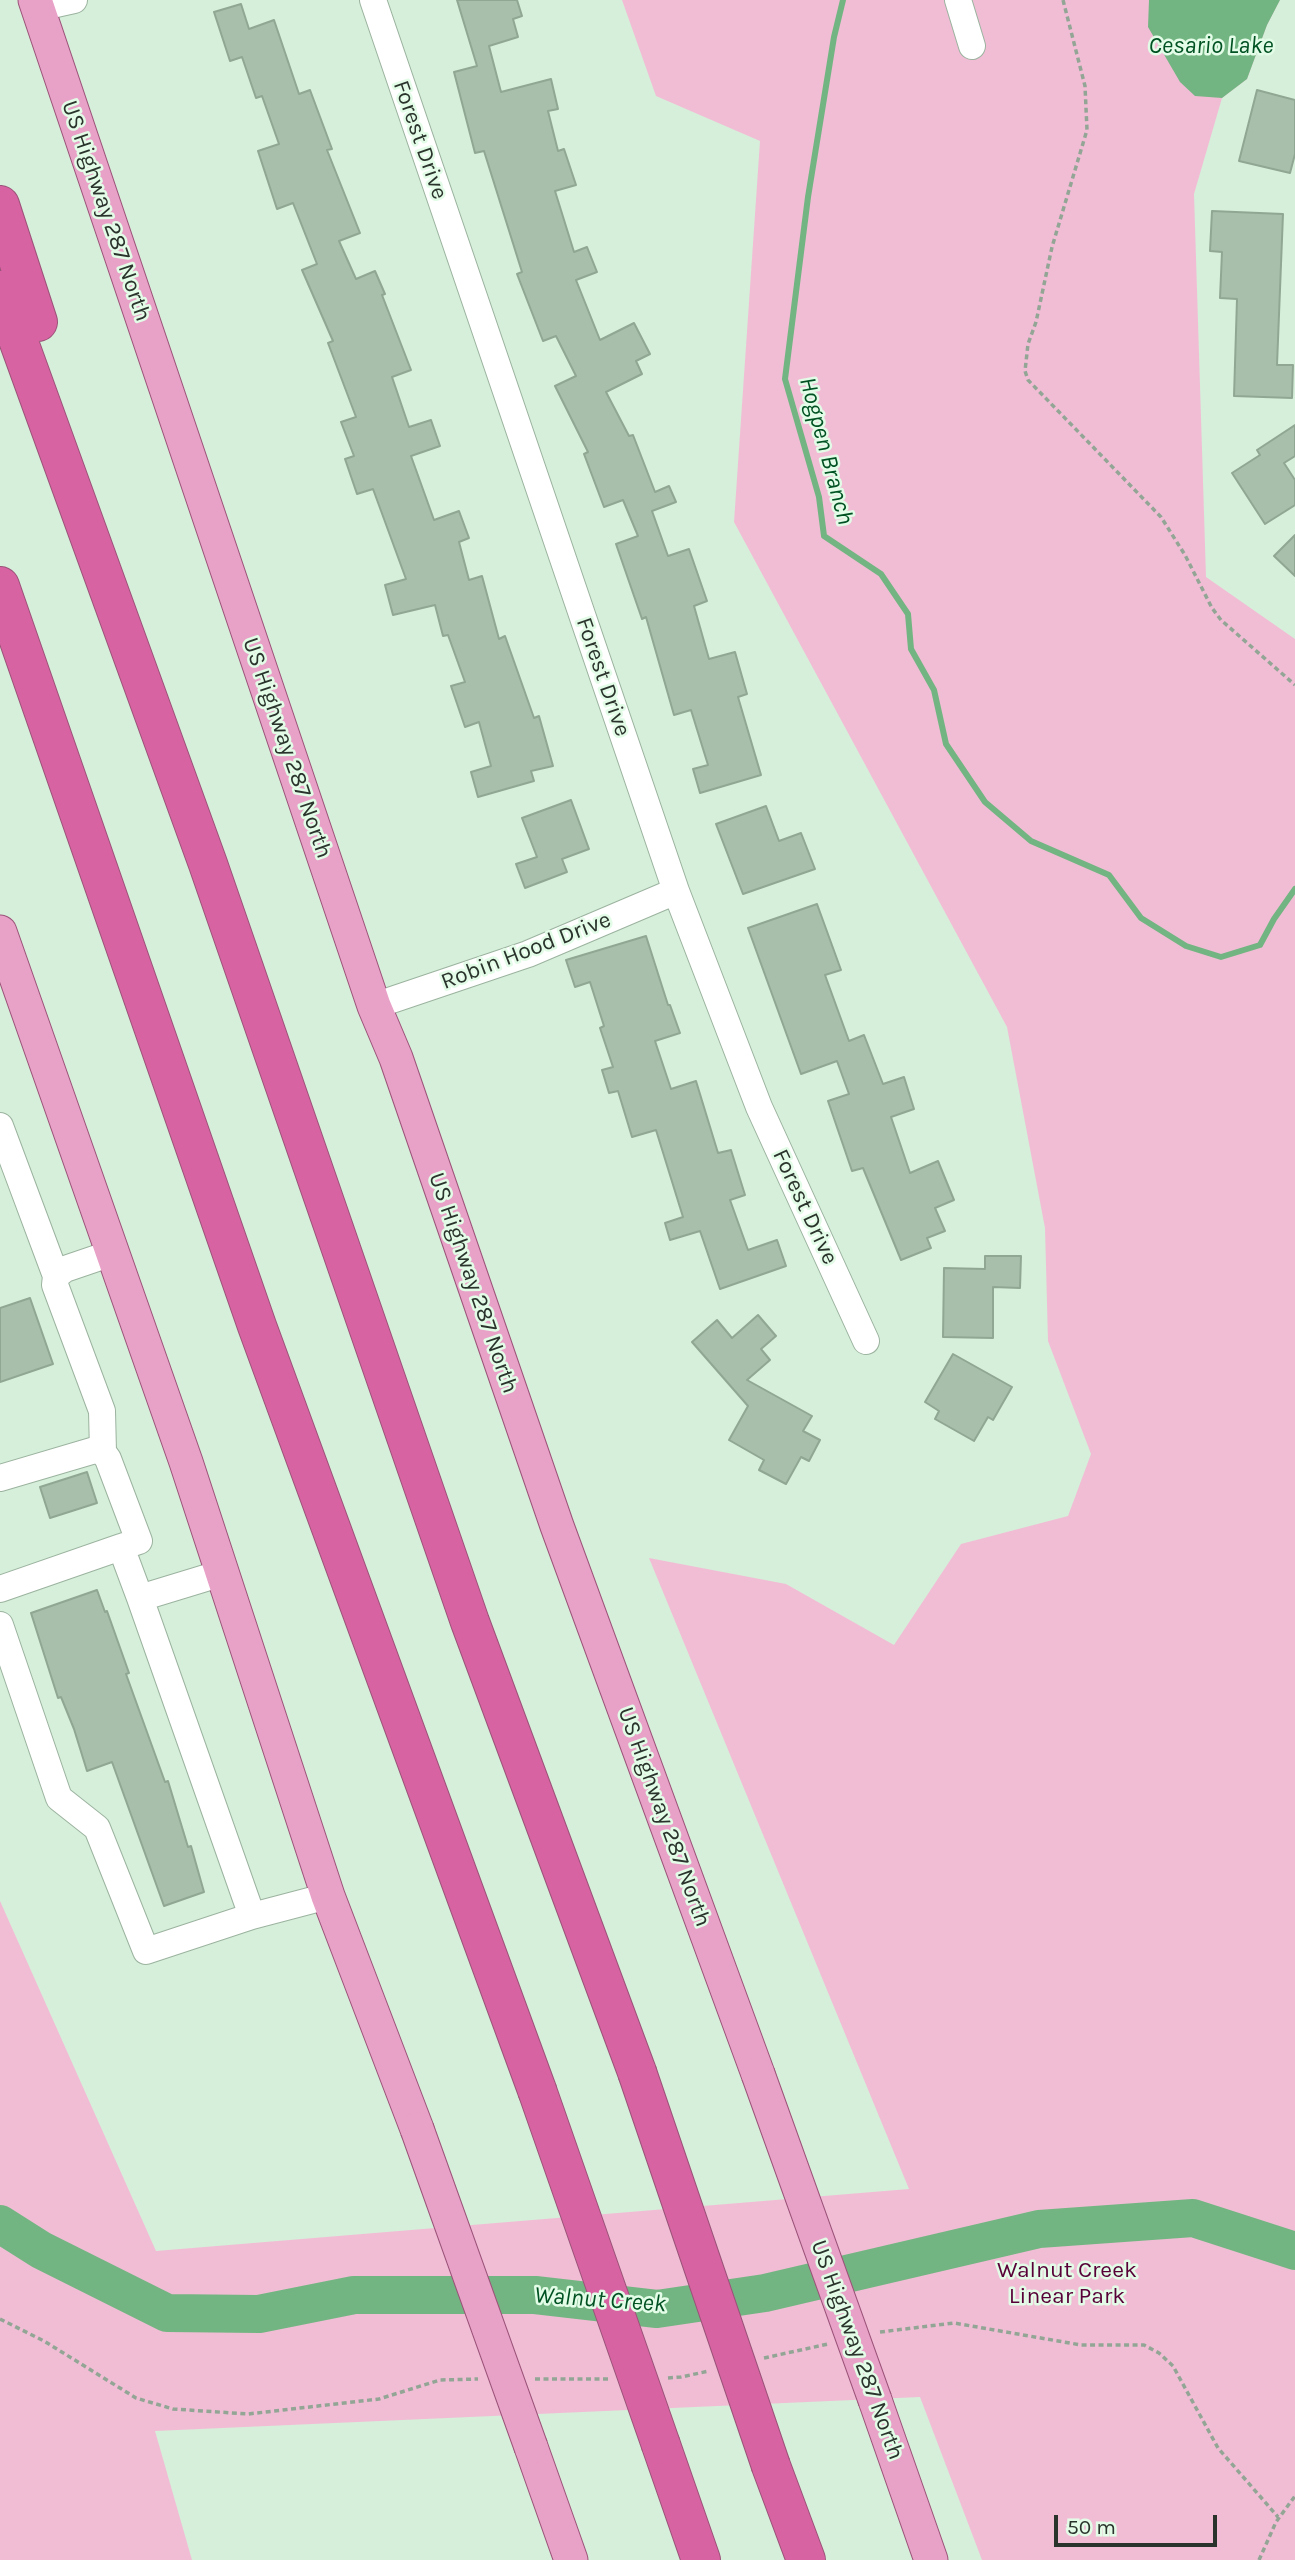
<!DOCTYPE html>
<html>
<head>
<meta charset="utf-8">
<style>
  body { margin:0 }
  #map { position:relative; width:1295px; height:2560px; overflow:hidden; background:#d6efda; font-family:Karla,sans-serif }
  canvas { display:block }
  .scale { position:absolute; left:1054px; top:2515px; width:163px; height:32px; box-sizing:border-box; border:4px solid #2a342c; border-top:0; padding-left:9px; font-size:21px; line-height:24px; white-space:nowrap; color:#2a342c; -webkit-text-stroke:5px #e3fce7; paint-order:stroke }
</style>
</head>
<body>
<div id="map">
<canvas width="1295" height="2560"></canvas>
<div class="scale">50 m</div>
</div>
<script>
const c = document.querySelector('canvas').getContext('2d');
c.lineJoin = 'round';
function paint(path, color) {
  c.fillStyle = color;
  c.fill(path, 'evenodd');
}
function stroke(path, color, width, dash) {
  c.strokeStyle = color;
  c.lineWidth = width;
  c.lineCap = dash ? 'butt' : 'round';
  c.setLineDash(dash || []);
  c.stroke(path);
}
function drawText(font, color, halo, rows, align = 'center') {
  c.font = font + ' Karla,sans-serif';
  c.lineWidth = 5;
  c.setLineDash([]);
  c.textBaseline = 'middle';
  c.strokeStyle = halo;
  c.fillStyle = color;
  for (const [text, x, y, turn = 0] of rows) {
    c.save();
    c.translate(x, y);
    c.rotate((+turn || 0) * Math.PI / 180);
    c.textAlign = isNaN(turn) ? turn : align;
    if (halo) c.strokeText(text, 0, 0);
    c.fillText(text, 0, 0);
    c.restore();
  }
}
const green = new Path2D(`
  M622 0H1280L1267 25 1247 79 1222 98 1194 194 1206 577 1295 639V2560H982L920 2397 155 2431 192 2560H0V1901L156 2251 909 2189 649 1558 786 1584 894 1645 961 1544 1068 1516 1091 1454 1048 1341 1045 1228 1007 1027 734 522 760 141 656 96Z`);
const water = new Path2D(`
  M1149 0H1280L1267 25 1247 79 1222 98 1195 96 1180 82 1148 27Z`);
const stream = new Path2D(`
  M843 0 834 37 808 197 785 379 819 497 824 536 881 574 908 614 911 649 934 690 946 744 985 802 1031 841 1109 875 1141 918 1186 946 1221 957 1260 945 1274 919 1295 889`);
const river = new Path2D(`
  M0 2224 41 2250 167 2313 259 2314 354 2295H535L657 2309 765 2293 1039 2229 1193 2218 1295 2251`);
const building = new Path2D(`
  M457 0H517L522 16 513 19 518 37 489 46 501 92 551 79 558 109 548 111 558 151 564 149 576 185 555 191 574 252 587 247 597 272 576 280 600 340 634 323 650 354 636 361 642 374 606 392 629 436 633 435 655 492 669 486 676 502 652 511 668 556 689 549 707 601 694 606 709 659 735 652 747 694 738 697 761 775 700 793 693 769 708 765 691 710 674 715 646 617 642 619 616 544 638 536 623 500 604 507 584 454 588 452 555 386 576 376 556 336 543 341 517 274 522 272 484 151 475 153 454 72 477 66Z
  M241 4 249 29 274 20 299 94 310 90 332 149 327 150 360 233 339 241 356 279 375 271 385 294 382 295 411 370 392 377 409 427 431 420 440 446 411 456 434 520 459 511 469 538 459 542 469 580 482 576 499 639 505 636 534 718 539 716 553 766 531 771 534 781 478 797 471 772 491 766 479 722 465 727 451 686 465 682 448 635 443 636 435 605 393 615 385 585 406 579 373 489 357 494 345 459 354 456 341 422 356 417 328 343 333 341 302 270 317 264 293 203 277 209 258 151 279 144 262 96 256 98 242 57 230 61 214 12Z
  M1257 90 1295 100V154L1290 173 1239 161Z
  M1212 211 1283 214 1277 365H1293L1292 398 1234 396 1237 299 1220 298 1222 252 1210 251Z
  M1295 425V456L1284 463 1295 480V505L1265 524 1232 473 1260 455 1257 450Z
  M1295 535V576L1274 556Z
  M571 800 589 849 562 859 567 872 525 888 516 864 537 857 522 818Z
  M766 806 779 841 801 833 815 869 743 894 716 824Z
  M817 904 841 970 825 975 849 1041 864 1035 883 1084 904 1077 914 1109 891 1117 910 1173 938 1161 954 1200 935 1208 945 1231 927 1238 931 1248 901 1260 863 1168 852 1171 828 1101 849 1094 837 1061 801 1074 748 928Z
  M646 936 668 1005H670L680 1033 655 1041 671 1089 696 1081 718 1153 731 1150 745 1195 730 1200 748 1250 777 1240 786 1266 720 1289 700 1231 670 1240 665 1223 683 1217 656 1130 632 1137 618 1091 609 1093 602 1070 613 1067 600 1028 604 1026 590 982 575 987 566 960Z
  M985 1256H1021L1020 1288 993 1287V1338L943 1337 944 1268 985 1269Z
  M30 1298 53 1364 0 1382V1308Z
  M758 1315 776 1336 761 1349 770 1360 747 1380 812 1416 803 1431 820 1440 809 1461 801 1457 786 1484 759 1470 764 1460 729 1440 748 1406 692 1342 717 1320 732 1338Z
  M953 1354 1012 1387 993 1420 988 1417 974 1441 935 1419 939 1411 925 1402Z
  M87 1472 97 1503 50 1518 40 1487Z
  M97 1590 105 1612 107 1611 129 1673 126 1674 165 1782 168 1781 188 1847 191 1846 204 1892 164 1906 112 1762 87 1771 74 1729 61 1697 58 1698 31 1613Z`);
const path = new Path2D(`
  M1063 0 1085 86 1087 130 1052 247 1036 322 1028 344 1025 371 1028 380 1161 517 1185 555 1212 608 1221 620 1295 685
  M0 2319 44 2341 136 2398 173 2409 248 2414 379 2399 440 2380 478 2379
  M880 2332 954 2323 1081 2345H1144L1159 2353 1173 2366 1218 2448 1278 2517
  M764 2358 828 2344
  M668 2378 681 2377 709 2371
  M535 2379H608
  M1259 2560 1276 2522 1295 2496`);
const minor = new Path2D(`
  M373 0 676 891 759 1107 866 1341
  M958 0 972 46
  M38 8 74 0
  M374 1006 528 954 676 891
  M0 1126 56 1276
  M103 1452 102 1411 55 1285 56 1276 65 1269 112 1253
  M0 1478 95 1450 103 1452 108 1459 139 1541 121 1547
  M0 1589 121 1547 140 1598 222 1573
  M140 1598 252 1916 328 1896
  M0 1625 59 1798 97 1828 146 1951 252 1916`);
const major = new Path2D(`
  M35 0 374 1006 396 1058 557 1526 758 2074
  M0 932 186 1462 328 1896 417 2129
  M875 2400 931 2560
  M531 2447 571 2560`);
const highway = new Path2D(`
  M0 205 38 322
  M0 290 208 864 470 1622 637 2072
  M0 586 257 1326 537 2090
  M661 2445 701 2560
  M771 2466 806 2560`);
const majorBridge = new Path2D(`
  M758 2074 875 2400
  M417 2129 531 2447`);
const highwayBridge = new Path2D(`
  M637 2072 771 2466
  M537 2090 661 2445`);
const streetNames = [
  ["Forest Drive",420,140,71],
  ["US Highway 287 North",106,211,71],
  ["Forest Drive",603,677,71],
  ["US Highway 287 North",287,748,71],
  ["Robin Hood Drive",526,951,-21],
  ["Forest Drive",805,1207,65],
  ["US Highway 287 North",473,1283,71],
  ["US Highway 287 North",664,1817,70],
  ["US Highway 287 North",857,2350,70]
];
const parkNames = [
  ["Walnut Creek",1067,2270],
  ["Linear Park",1067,2296]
];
const waterNames = [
  ["Cesario Lake",1211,46],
  ["Hogpen Branch",826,451,75],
  ["Walnut Creek",600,2300,4]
];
paint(green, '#f1bdd5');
paint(water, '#73b582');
stroke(stream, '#73b582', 6);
stroke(river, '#73b582', 38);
paint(building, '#a7bfab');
stroke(building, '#90a794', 2);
stroke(minor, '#9bb39f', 28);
stroke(major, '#9b5379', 35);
stroke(highway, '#9b5379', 40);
stroke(path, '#93a696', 3.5, [5, 3.5]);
stroke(minor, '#fff', 26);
stroke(major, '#e8a1c7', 33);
stroke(highway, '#d863a2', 38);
stroke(majorBridge, '#9b5379', 35, []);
stroke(highwayBridge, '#9b5379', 40, []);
stroke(majorBridge, '#e8a1c7', 33);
stroke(highwayBridge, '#d863a2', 38);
drawText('23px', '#2a342c', '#e3fce7', streetNames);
drawText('23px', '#580038', '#e3fce7', parkNames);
drawText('italic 24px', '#015223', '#e3fce7', waterNames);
</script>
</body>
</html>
